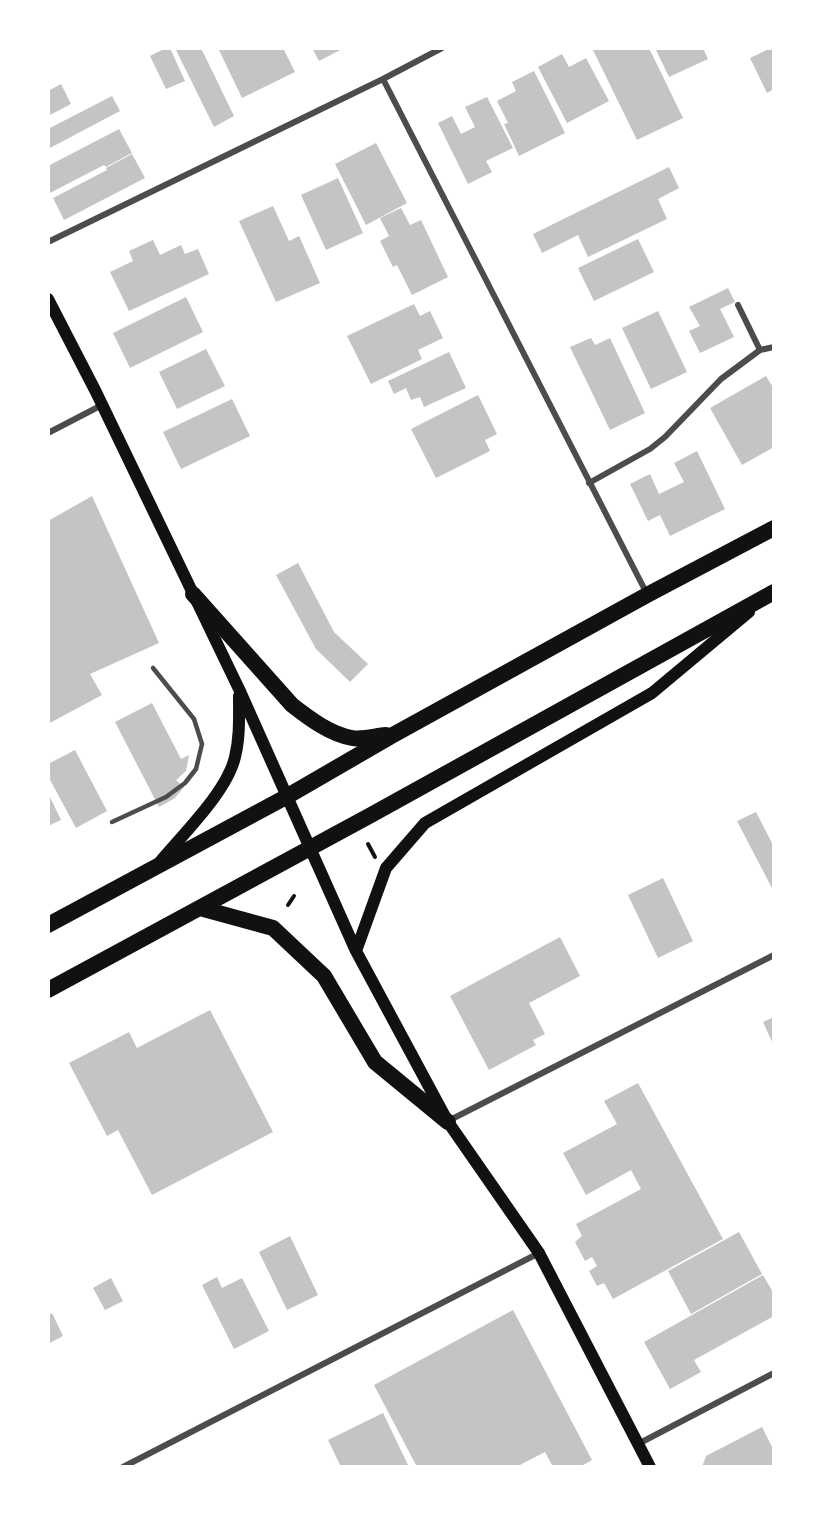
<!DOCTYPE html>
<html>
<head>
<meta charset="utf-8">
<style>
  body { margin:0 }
  #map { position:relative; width:822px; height:1515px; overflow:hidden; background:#fff; font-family:"PT Sans Narrow",sans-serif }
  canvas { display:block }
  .frame { position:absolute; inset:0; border:50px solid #fff; pointer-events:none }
</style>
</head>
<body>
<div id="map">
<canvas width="822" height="1515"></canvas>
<div class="frame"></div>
</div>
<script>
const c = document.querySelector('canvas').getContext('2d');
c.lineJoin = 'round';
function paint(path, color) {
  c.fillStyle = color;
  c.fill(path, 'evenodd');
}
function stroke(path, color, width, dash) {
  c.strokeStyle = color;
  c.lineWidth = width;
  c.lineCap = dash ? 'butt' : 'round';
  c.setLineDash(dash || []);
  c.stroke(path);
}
const building = new Path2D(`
  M166 48H170L185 81 166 89 150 56Z
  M175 48H201L234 116 214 127Z
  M218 48H283L295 72 242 98Z
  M312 48H344L319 61Z
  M592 48H649L683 118 637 140Z
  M655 48H703L708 59 669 77Z
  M771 48H774V89L767 93 750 58Z
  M562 54 569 67 586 58 609 101 567 123 538 67Z
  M534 71 565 133 519 156 504 124 508 123 497 101 516 91 512 82Z
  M61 84 71 104 48 116V91Z
  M112 96 120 111 48 149V129Z
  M487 97 513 148 486 161 492 172 468 184 438 123 452 116 461 134 475 127 465 107Z
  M119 129 132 153 106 167 104 165 50 193 48 188V166Z
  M376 143 407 203 366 225 335 164Z
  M132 154 145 178 64 220 53 198 107 170 106 168Z
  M669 167 679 188 658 199 667 219 588 257 578 235 542 253 533 234Z
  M338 178 363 233 326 250 301 195Z
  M273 206 289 241 299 236 320 283 276 302 239 221Z
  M401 208 410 225 421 220 448 277 412 295 397 265 393 267 380 241 389 236 380 218Z
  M638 239 654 272 594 301 578 268Z
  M153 240 160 255 181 245 185 254 198 249 209 274 129 311 110 272 133 261 129 251Z
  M728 288 735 302 720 309 734 337 700 353 689 331 700 326 689 307Z
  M186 297 203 332 130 368 113 333Z
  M414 304 420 316 430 311 443 338 418 350 422 359 371 384 347 336Z
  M658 311 687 372 651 389 622 328Z
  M591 338 595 345 610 338 645 413 610 430 570 347Z
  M206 349 225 386 177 409 159 372Z
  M449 352 466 388 424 407 420 397 411 400 406 388 394 394 388 381Z
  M766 376 774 389V447L742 465 710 408Z
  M478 395 497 434 485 440 490 451 436 478 411 429Z
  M232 399 250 436 181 469 163 432Z
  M697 451 725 509 670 536 660 515 648 521 630 484 650 474 659 494 684 482 674 463Z
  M92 496 159 643 90 674 102 695 48 724V521Z
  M298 563 334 632 368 664 350 682 316 649 276 575Z
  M152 703 181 759 189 755 186 771 176 780 184 787 175 798 159 807 115 722Z
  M75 750 107 811 76 828 48 776V764Z
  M48 793 61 820 48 826Z
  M756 812 774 847V892L737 821Z
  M663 878 693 941 658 958 628 895Z
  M560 937 580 976 529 1003 545 1034 533 1040 536 1045 489 1070 450 996Z
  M210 1010 273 1132 152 1195 118 1130 107 1136 69 1063 129 1032 137 1048Z
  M774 1017V1046L763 1022Z
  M638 1083 723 1239 613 1299 604 1283 597 1286 589 1271 597 1266 592 1257 585 1261 575 1242 582 1236 576 1224 641 1189 631 1170 586 1195 563 1153 617 1124 604 1101Z
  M739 1232 762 1274 691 1314 668 1271Z
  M290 1236 318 1295 287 1310 259 1252Z
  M763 1275 774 1294V1316L694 1360 701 1372 670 1389 644 1342Z
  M217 1277 222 1288 242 1278 269 1331 234 1349 202 1285Z
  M111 1278 123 1301 105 1310 93 1288Z
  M513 1310 592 1460 580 1467H553L545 1452 516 1467H417L374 1385Z
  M52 1313 63 1336 48 1344V1316Z
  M383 1413 409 1467H341L328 1440Z
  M762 1427 774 1451V1467H702L706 1456Z`);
const path = new Path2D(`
  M368 844 375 857
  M288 905 294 896`);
const service = new Path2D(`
  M112 822 166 797 185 783 196 769 202 744 194 719 153 668`);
const minor = new Path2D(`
  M383 79 647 594
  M48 242 383 79 442 48
  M738 305 760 350
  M48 433 102 405
  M589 483 650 449 665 437 721 379 760 350 774 347
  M448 1121 774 955
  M638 1444 774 1373
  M123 1467 539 1253`);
const secondary = new Path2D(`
  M48 299 96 392 239 689 356 951 448 1122 539 1253 650 1467
  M159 863C182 835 227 792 235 757 240 737 239 717 239 696
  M356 951 386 868 425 823 652 693 749 612`);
const trunk = new Path2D(`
  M193 594 292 705C310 719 330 734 352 738 362 740 375 736 386 735
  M200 908 273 928 324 976 375 1062 448 1122
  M48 925 286 797 393 735 647 595 774 528
  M48 990 371 815 774 592`);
paint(building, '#c4c4c4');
stroke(path, '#111', 4);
stroke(service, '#4c4c4c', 4.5);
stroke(minor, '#4c4c4c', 6);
stroke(secondary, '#111', 12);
stroke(trunk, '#111', 16);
</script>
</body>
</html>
